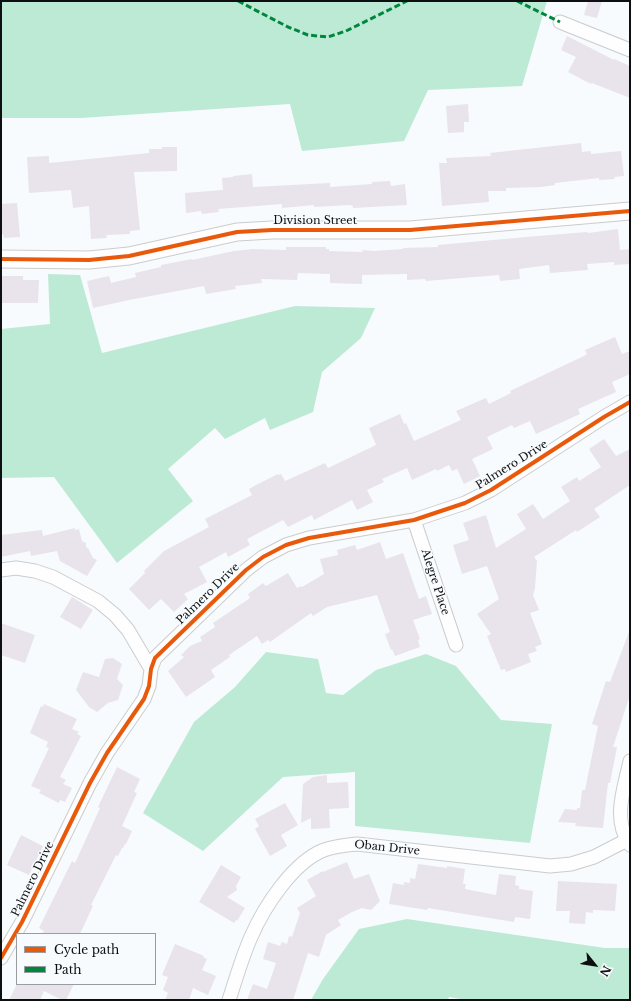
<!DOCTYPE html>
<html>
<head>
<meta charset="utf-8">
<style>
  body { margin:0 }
  #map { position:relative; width:631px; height:1001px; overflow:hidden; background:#f8fbfd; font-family:"Libre Baskerville",serif }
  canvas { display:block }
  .frame { position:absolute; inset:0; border:2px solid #0e0f10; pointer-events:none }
  .legend { position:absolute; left:16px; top:933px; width:140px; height:52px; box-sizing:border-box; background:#f7fbfe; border:1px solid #9a9d9f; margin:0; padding:5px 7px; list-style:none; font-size:12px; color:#0e0f10 }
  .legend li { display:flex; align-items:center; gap:8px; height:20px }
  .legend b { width:20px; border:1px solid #9a9d9f }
  .north { position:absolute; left:575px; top:945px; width:40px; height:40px; -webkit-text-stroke:3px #f7fbfe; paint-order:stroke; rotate:120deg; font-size:11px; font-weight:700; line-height:16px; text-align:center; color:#0e0f10 }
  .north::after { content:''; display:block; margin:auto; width:14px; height:18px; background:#0e0f10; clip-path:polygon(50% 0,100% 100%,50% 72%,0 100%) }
</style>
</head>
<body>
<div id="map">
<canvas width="631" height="1001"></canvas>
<div class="frame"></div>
<ul class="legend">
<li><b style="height:5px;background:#e8590c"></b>Cycle path</li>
<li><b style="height:5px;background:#00873e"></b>Path</li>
</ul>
<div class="north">N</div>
</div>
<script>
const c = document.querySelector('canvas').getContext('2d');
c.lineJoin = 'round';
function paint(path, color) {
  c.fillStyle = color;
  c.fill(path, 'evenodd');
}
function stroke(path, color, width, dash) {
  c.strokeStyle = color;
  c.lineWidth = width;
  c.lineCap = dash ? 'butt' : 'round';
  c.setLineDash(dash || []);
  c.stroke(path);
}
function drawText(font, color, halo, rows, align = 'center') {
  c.font = font + ' "Libre Baskerville",serif';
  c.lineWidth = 3;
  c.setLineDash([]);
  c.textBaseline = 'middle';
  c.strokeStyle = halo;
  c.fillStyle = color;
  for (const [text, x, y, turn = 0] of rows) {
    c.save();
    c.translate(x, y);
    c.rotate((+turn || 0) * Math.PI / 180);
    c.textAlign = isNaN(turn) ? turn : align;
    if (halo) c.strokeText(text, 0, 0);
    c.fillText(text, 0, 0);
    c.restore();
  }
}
const green = new Path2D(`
  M1 1H547L522 86 428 90 404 141 302 151 290 104 81 118H1Z
  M48 274 80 275 102 353 295 306 375 308 361 338 322 372 313 412 270 430 265 418 225 439 215 428 168 469 193 501 117 563 54 477 1 478V329L50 324Z
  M266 652 318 659 326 693 343 695 376 670 426 654 456 666 501 720 552 724 530 843 355 826V772L283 777 203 851 143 813 194 722 235 687Z
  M407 919 605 948H630V1000H466L449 997 448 1000H311L323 979 359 929Z`);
const building = new Path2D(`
  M588 1H602L597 18 584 15Z
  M567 36 614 60V59L630 66V98L592 83 591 84 568 72 576 57 561 50Z
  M468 104 469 122H464V132L448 133 446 106Z
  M581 143 582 152 591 151V154L621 151 624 176 614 177 615 179 599 180V178L555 183V185L541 187 506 188V191H488L489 202 442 206 439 163H447L446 158 491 156 490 153Z
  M162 147H177V171L134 172 140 230 130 231V234L106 235 107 238 91 239 89 206 73 208 71 190 29 193 27 157 49 156V163L149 153V149H162Z
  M252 174 253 187 330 183V187L372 184V182L390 181 391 186 405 184 407 205 353 208V206L350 205 314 207V205L282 208V204L218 209 219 212 202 214 201 211 186 213 185 193 223 190 222 178 233 177V176Z
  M17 203 20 237 4 238 3 234H1V204Z
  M618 229 620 250 630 249V264L614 265V262L587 264 588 270 550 273 549 265 519 269 520 279 500 281 499 275 426 281 425 279 407 280V274L362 275V284L330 283V274L298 273 297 280 261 279 262 283 235 286 236 289 206 294 204 286 129 300 93 308 87 281 109 276 111 283 136 277 135 273 161 267V265L192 259V260L234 251 252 249 286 250V247H326V249H329V251L363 252 362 250 374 251 403 249V248L438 247V245L526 237 587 232 588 233Z
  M1 276H23V280H39L38 303H1Z
  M615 337 622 354 630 351V374L612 382 616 392 578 409 580 414 536 434 530 421 514 428 512 425 487 437 493 449 472 459 480 476 464 484 457 469 452 471 449 465 437 471 436 469 412 480 407 468 382 479 384 482 367 490 373 502 357 510 352 500 314 520 312 515 288 527 283 520 247 539 250 545 228 557 226 552 199 567 207 582 184 594 188 599 174 612 161 599 149 610 129 589 145 573 144 571 164 551 209 527 205 519 252 495 249 489 256 485 278 474 279 475 281 474 285 481 325 463 328 468 376 445 369 428 400 414 404 424 406 423 414 441 461 420 456 411 486 398 489 404 511 393 510 391 586 355 587 354 585 350Z
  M604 439 616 456 630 449V485L594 509 600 517 577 532 576 530 534 557 537 561 535 588 533 595 539 610 530 613 542 644 535 647 537 651 528 654 531 662 506 672 505 669 501 670 487 636 491 634 477 614 499 599 487 566 462 574 453 545 469 540 463 523 486 515 496 548 526 529 517 514 533 504 543 519 570 501 561 487 577 477 579 481 601 467 589 449Z
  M75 528V530L79 529 82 541 86 543V547L88 548 93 558 97 560 87 576 60 561 57 551 31 556 30 551 1 557V535L42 530 43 536Z
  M380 542 386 559 403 553 419 599 426 596 432 614 413 620 420 639 418 640 420 647 395 656 392 649 391 650 385 634 390 632 377 595 327 607 313 616 311 613 270 642 268 640 262 644 257 636 229 655 230 657 211 670 215 677 186 697 168 671 184 657 181 655 190 646 202 641 200 637 215 627 213 623 250 598 248 594 263 583 266 586 288 573 297 588 301 586 302 587 324 574 320 559 338 555 337 550 355 545 357 550Z
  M72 597 93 610 81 629 60 617Z
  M1 623 35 635 25 663 1 655Z
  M629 632 630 695 613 747H617L610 783H608L603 828 575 826 576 823 558 822 565 809 577 810V808H580L582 790H585L598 726 592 724 606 681 610 682Z
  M113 658 122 664 117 679 123 685 118 700 108 703 97 712 89 707 76 690 83 672 99 677 105 659Z
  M44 704 77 719 72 729 79 732 77 734 81 736 60 777 66 780 63 784 72 788 65 802 60 800 59 803 39 793 41 790 31 786 49 748 46 747 48 742 30 733 41 706 43 707Z
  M117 767 140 779 134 792 137 793 122 826 132 831 126 844H125L123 848H122L118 856 116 855 91 905 93 906 80 934H42L44 931 39 928 72 861 75 863 100 808 98 807Z
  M327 775V783L348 782 349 808 329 809 330 828 311 829V818L301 823 303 784 313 777Z
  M285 803 298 825 281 835 287 846 270 856 255 829 259 826 255 819Z
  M21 835 43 846 29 875 7 865Z
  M347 862 354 879 369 874 380 901 371 910 362 908 352 912 338 920 341 925 326 935 319 957 308 953 293 1000H247L253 984 267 989 276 963 263 959 268 942 280 946 282 942 287 944 289 936 292 937 300 913 297 908 316 896 307 880 323 871V872Z
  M418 864 447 868V866L465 869 463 884H466L465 889 496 895 499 874 516 876 515 885 519 886V889L533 891 530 919 515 917 514 922 428 908 427 910 389 904 393 883 404 885V882L410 883V878L415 879Z
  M221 865 241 877 236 886 237 890 227 897 245 908 237 921 236 920 234 923 199 902Z
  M558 881 617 884 615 911 593 910V913L586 912 585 924 569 923 570 911H556Z
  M175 944 204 956 203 957 207 959 202 970 216 976 208 995 193 988 189 1000H165L168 993 163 990 168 977 162 975Z
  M17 984H74L66 1000H62L44 991 40 1000H9Z`);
const minor = new Path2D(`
  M560 22 630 50
  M414 520 456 645
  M1 570 16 568 35 571 53 577 98 601 115 615 128 630 151 669
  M630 761C624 789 612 819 630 845
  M1 958 22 922 90 783 107 753 144 699 149 686 151 669 155 658 246 570 263 557 286 545 309 538 414 520 465 503 491 490 604 417 630 402
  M229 1000C236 979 242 957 251 937 264 907 293 862 324 850 335 846 346 845 357 844L550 866 571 864 594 857 627 840`);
const tertiary = new Path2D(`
  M1 259 89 260 129 256 237 232 272 230H410L630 211`);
const quiet = new Path2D(`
  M238 1 288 27 308 35 328 37 346 31 407 1
  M517 1 560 22`);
const cycleway = new Path2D(`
  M1 259 89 260 129 256 237 232 272 230H410L630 211
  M1 958 22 922 90 783 107 753 144 699 149 686 151 669 155 658 246 570 263 557 286 545 309 538 414 520 465 503 491 490 604 417 630 402`);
const streetNames = [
  ["Division Street",315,221],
  ["Palmero Drive",512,465,-32],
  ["Alegre Place",435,582,72],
  ["Palmero Drive",208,594,-44],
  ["Oban Drive",387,848,6],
  ["Palmero Drive",33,879,-64]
];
paint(green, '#bcead5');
paint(building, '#e9e3eb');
stroke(minor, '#caccce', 15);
stroke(tertiary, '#caccce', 19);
stroke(minor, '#fefeff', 13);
stroke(tertiary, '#fefeff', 17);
stroke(quiet, '#00873e', 3, [6, 3]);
stroke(cycleway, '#e8590c', 4);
drawText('11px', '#0e0f10', '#f7fbfe', streetNames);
</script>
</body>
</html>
